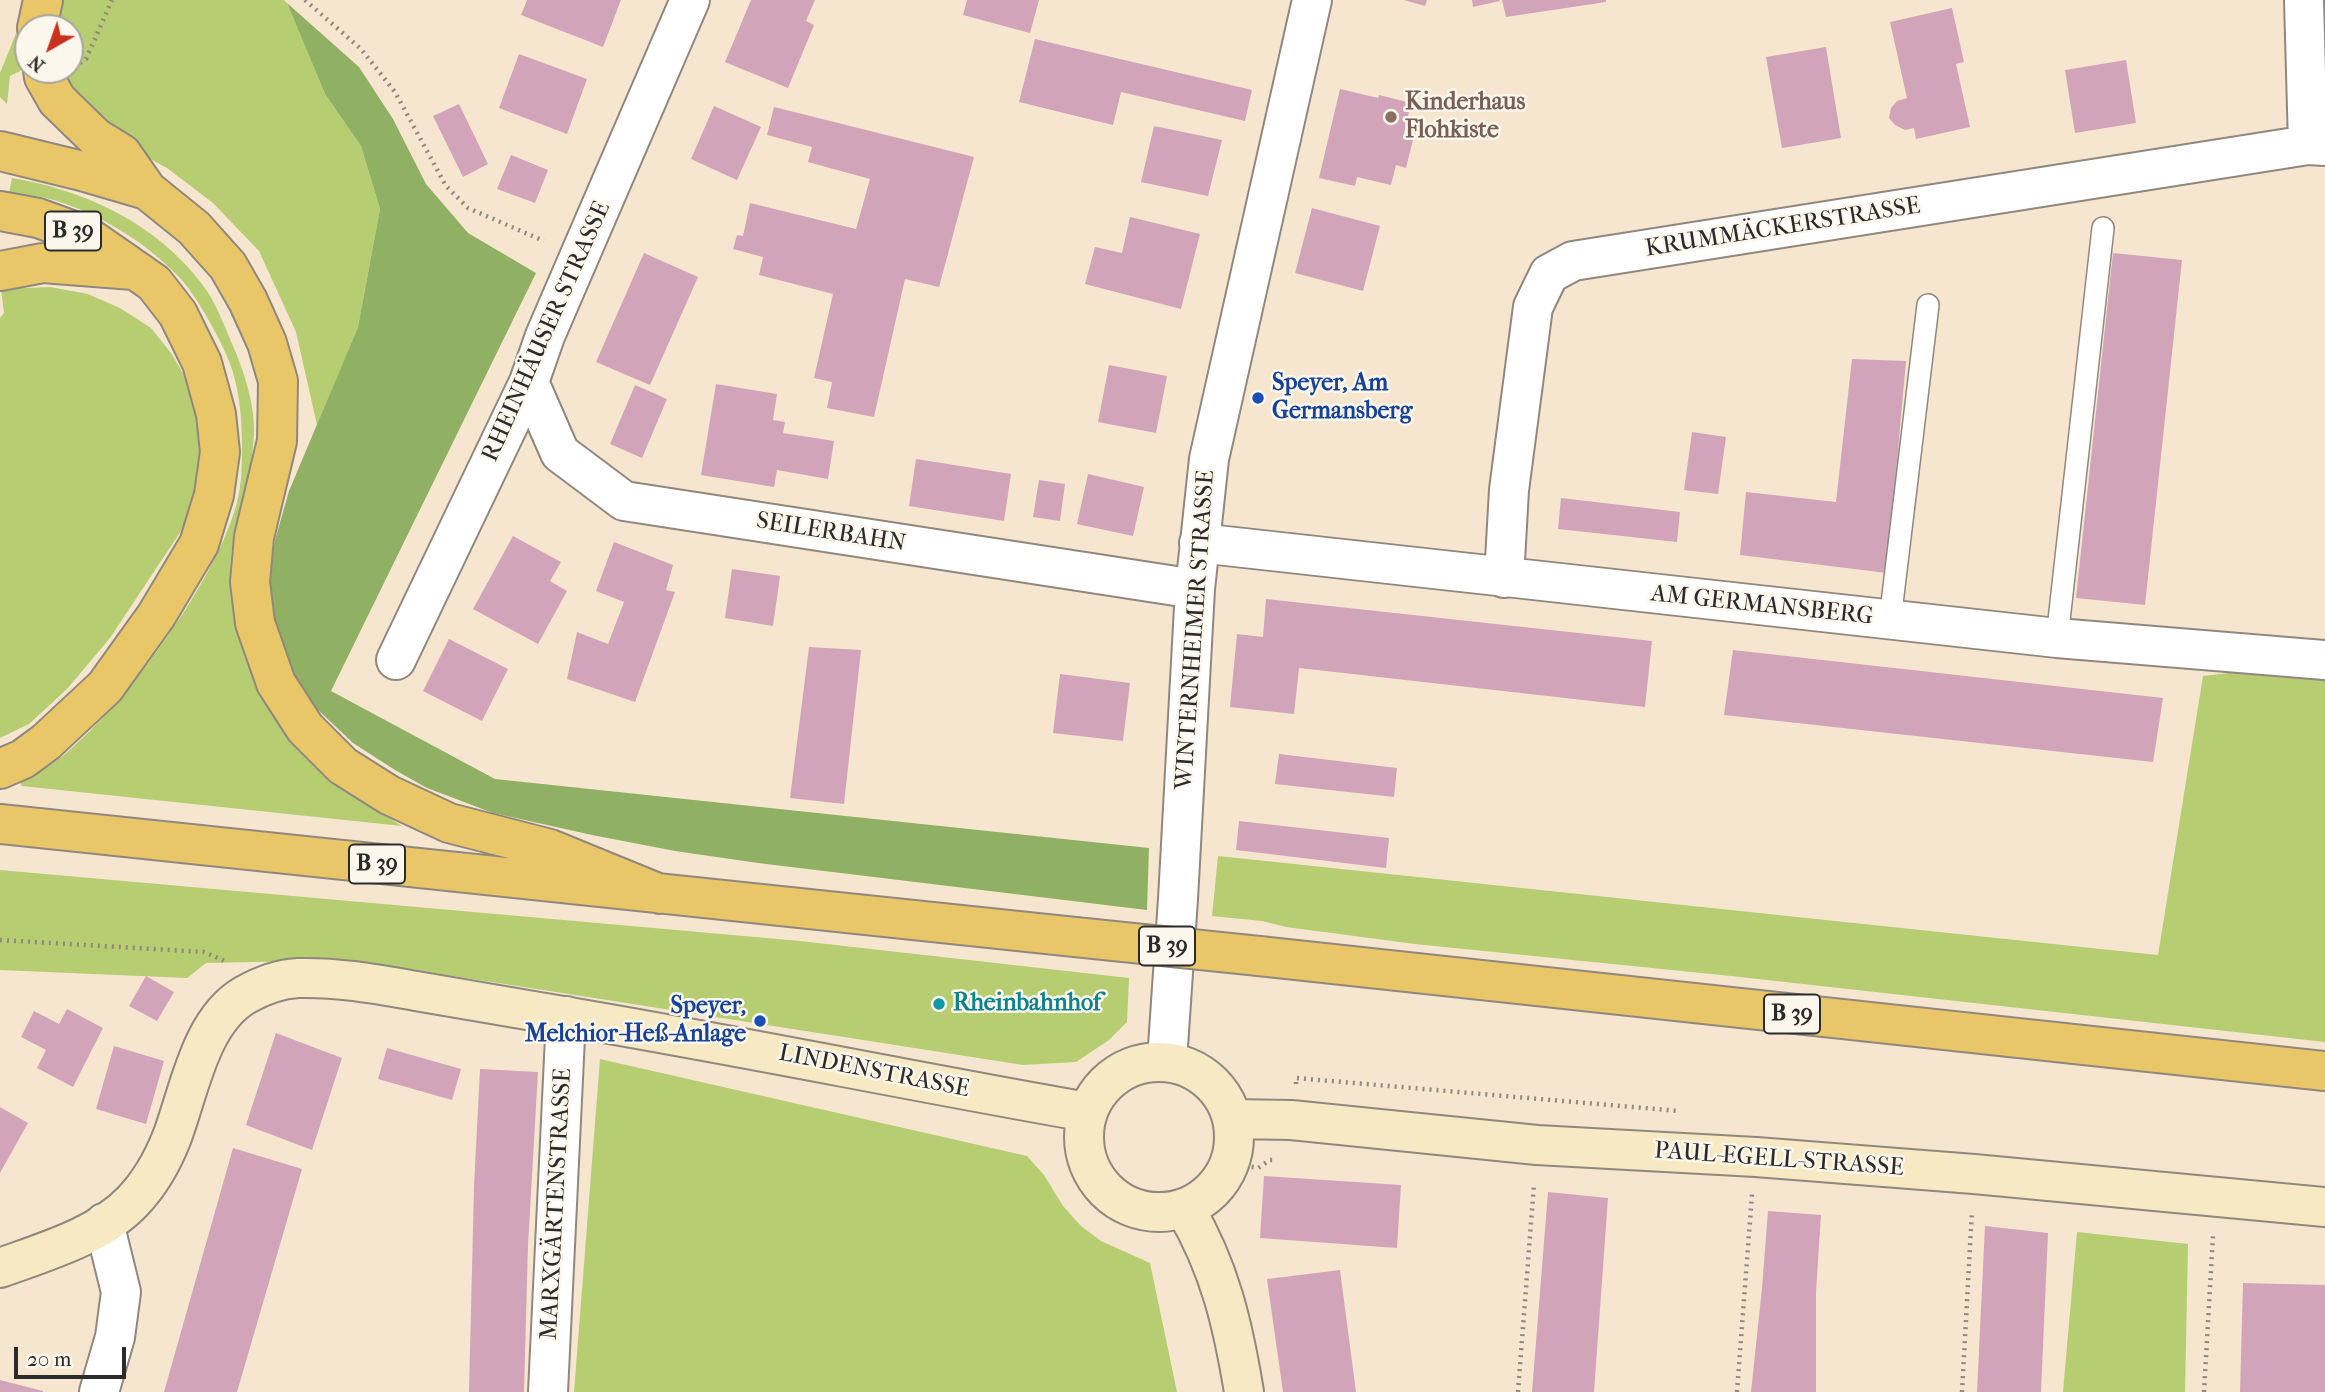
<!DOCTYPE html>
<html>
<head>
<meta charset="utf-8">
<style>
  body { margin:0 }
  #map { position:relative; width:2325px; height:1392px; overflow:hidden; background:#f6e6d0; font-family:"IM FELL French Canon",serif }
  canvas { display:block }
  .north { position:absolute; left:14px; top:14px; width:70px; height:70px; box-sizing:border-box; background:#fbf7ec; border:2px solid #a8a59f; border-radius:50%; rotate:220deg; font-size:19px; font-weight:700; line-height:28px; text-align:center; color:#2b2b2b }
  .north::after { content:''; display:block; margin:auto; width:24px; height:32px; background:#c8321e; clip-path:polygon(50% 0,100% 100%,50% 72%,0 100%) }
  .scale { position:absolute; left:14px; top:1347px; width:112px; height:32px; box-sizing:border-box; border:4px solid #2b2b2b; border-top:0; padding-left:9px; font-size:21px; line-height:24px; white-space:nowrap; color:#2b2b2b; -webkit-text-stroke:5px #fbf7ec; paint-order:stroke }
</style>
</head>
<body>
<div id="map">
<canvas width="2325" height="1392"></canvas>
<div class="north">N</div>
<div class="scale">20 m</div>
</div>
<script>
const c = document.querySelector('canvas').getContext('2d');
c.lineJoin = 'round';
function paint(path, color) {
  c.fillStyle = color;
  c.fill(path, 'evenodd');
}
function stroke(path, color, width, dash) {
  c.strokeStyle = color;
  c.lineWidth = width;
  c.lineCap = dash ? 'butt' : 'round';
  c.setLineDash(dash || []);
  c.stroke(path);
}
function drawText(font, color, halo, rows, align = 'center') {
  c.font = font + ' "IM FELL French Canon",serif';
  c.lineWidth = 5;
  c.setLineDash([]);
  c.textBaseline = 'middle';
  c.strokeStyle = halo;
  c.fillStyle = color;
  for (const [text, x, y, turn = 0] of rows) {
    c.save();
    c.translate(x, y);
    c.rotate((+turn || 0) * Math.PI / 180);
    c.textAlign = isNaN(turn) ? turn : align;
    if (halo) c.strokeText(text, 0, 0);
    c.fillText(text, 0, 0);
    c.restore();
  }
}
const green = new Path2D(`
  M59 0H284L287 3 325 94 361 146 380 209 358 327 317 425 296 332 259 251 213 203 167 168 106 135 59 70H70V28H50Z
  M17 31 24 69 10 76 7 104 0 97V73Z
  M12 178C85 190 157 224 202 284 216 302 224 325 233 346 244 371 255 405 254 433 253 469 241 502 234 537 227 568 231 601 238 632 241 645 245 661 251 672 264 700 285 721 306 743 322 759 337 778 354 793 369 805 386 816 402 826L22 786 19 781C30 776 42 771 52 764 118 717 220 577 238 498 242 481 242 462 242 445 242 418 239 386 229 361 220 338 197 297 181 279 145 241 92 208 41 197 30 195 19 194 9 193Z
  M50 287 88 294 120 308 151 328 171 353 190 385 202 440 197 502 179 534 110 638 67 689 29 724 0 738V318L4 313 1 289Z
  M2325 662V1042L1731 976 1415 944 1286 927 1262 921 1212 916 1218 856 2158 955 2203 676Z
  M0 870 800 941 1129 978 1127 1022 1109 1040 1076 1062 1023 1065 351 960 206 963 187 978 0 970Z
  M600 1059 1027 1156 1044 1175 1063 1206 1081 1226 1101 1241 1150 1263 1177 1392H574Z
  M2077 1232 2188 1244 2185 1392H2063Z`);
const forest = new Path2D(`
  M287 3 359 67 393 119 426 184 468 233 536 273 331 691 495 779 1149 848 1147 910 758 863 675 851 592 835 493 813 427 788 395 770 353 743 297 690 270 624 269 561 289 491 358 327 380 209 361 146 325 94Z`);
const building = new Path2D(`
  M527 0H621L603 47 521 15Z
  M751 0H815L806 21 814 25 788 88 725 62Z
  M967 0H1039L1030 33 963 15Z
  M1404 0H1427L1425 6Z
  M1472 0H1499L1500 1 1473 7Z
  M1502 0H1606V2L1506 17Z
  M1952 8 1964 62 1956 64 1970 127 1916 139 1914 128 1905 130 1895 125 1889 118 1891 108 1897 101 1907 98 1890 22Z
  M1035 39 1252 90 1245 121 1121 92 1113 125 1019 102Z
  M1826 47 1841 138 1782 148 1766 57Z
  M519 54 587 79 567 134 499 108Z
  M2126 60 2136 123 2075 133 2065 70Z
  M1340 89 1378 98 1379 95 1411 103 1403 138 1413 140 1406 168 1396 165 1391 185 1357 177 1355 186 1319 178Z
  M459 104 488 164 463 177 433 116Z
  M714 106 761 127 737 180 691 159Z
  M774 107 974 157 939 287 905 279 874 417 827 408 832 382 814 378 833 294 759 275 763 257 733 249 737 235 743 236 750 203 856 229 870 179 808 162 812 147 767 135Z
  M1154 126 1222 140 1208 196 1141 182Z
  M511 155 548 170 535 203 497 189Z
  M1312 208 1380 226 1363 291 1295 273Z
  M1130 217 1200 234 1181 309 1085 284 1095 247 1122 253Z
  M644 253 698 277 650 385 596 362Z
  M2113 253 2182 260 2145 605 2076 598Z
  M1852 359 1906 361 1887 573 1740 555 1746 492 1836 502Z
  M1109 365 1167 376 1156 433 1098 422Z
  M716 384 777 394 773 420 785 422 783 433 834 441 828 479 777 470 774 487 701 475Z
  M635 385 667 399 642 458 610 444Z
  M1692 432 1726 437 1718 494 1684 490Z
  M916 459 1011 474 1004 521 909 506Z
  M1088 474 1144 487 1133 536 1077 524Z
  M1039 480 1065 484 1060 521 1033 517Z
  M1561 498 1680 512 1677 542 1558 529Z
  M513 536 561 562 550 581 567 591 538 644 473 609Z
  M614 542 673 565 666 590 675 592 635 702 567 679 577 632 608 644 624 602 596 591Z
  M732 569 780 576 773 626 725 618Z
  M1266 599 1652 641 1645 707 1299 668 1294 714 1230 707 1237 634 1263 637Z
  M449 639 508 669 482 721 423 691Z
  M809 647 861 650 844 804 790 798Z
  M1733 650 2163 698 2153 762 1724 715Z
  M1060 674 1130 683 1123 741 1053 733Z
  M1279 754 1397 768 1394 797 1275 784Z
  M1239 821 1389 838 1386 868 1236 850Z
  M146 976 174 992 157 1021 129 1006Z
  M67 1009 103 1028 73 1087 37 1068 46 1050 21 1037 34 1011 59 1024Z
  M276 1033 342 1058 312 1150 246 1125Z
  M114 1046 164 1061 146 1124 96 1109Z
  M387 1048 461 1069 452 1100 378 1079Z
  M480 1069 538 1072 528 1245 524 1392H469L474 1186Z
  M0 1107 28 1123 0 1173Z
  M233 1148 302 1169 237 1392H164Z
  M1264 1176 1401 1185 1397 1248 1260 1238Z
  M1548 1192 1608 1198 1594 1392H1532Z
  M1768 1211 1821 1215 1816 1292V1392H1751L1762 1288Z
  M1985 1226 2048 1233 2041 1392H1977Z
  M1340 1270 1356 1392H1283L1267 1279Z
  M2243 1283 2325 1285V1392H2240Z
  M0 1380 43 1391V1392H0Z`);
const path = new Path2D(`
  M305 0 361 49 395 92 446 186 468 208 544 241
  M80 63 86 59 112 0
  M0 940 204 952 227 962
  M1296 1084V1078L1679 1111
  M1231 1163 1258 1168 1270 1160H1274
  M1518 1392 1534 1184
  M1737 1392 1752 1194
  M1962 1392 1972 1211
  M2204 1392 2213 1236`);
const lane = new Path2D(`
  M1890 620 1928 305
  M2057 638 2103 228`);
const street = new Path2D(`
  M2304 0 2308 145
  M529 382 560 453 624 501 1195 589
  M1199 543 2057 638 2325 660
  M1504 578 1509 490 1533 307 1549 274 1573 261 2308 145 2325 146
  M396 660 529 382 545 336 690 0
  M1167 1061 1178 899 1195 589 1209 459 1312 0
  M99 1392 115 1337 121 1292 104 1223
  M548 1392 566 1016`);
const secondary = new Path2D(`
  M1084 1137a75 75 0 1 1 150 0a75 75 0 1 1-150 0Z
  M1233 1119 1291 1120 1537 1145 1756 1157 1974 1174 2325 1207
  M1185 1209C1220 1268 1233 1325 1244 1392
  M0 1268C44 1252 100 1236 133 1201 150 1183 163 1160 172 1137 189 1092 200 1021 245 995 261 986 279 979 298 978 338 977 376 984 416 991 457 998 498 1005 539 1012 722 1042 904 1080 1087 1112`);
const primary = new Path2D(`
  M37 28 43 0
  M43 70 44 77 57 100 96 138 122 154 147 190
  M0 151 82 171 147 190 194 228 228 266 248 301 267 343 278 381 277 441 254 537 250 582 255 623 276 683 305 728 343 766 389 795 449 823 550 849 660 894
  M0 211 38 218 85 235 154 283 178 314 202 363 216 414 220 452 214 495 199 544 156 616 105 687 46 742 23 759 0 769
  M0 271 43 263 133 270
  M0 824 1075 937
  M1259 956C1614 991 1969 1035 2325 1071`);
const primaryBridge = new Path2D(`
  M1075 937 1259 956`);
const markers = [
  [1391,117,7,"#8d6e63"],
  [1258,398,7,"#1a4fb4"],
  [939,1004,7,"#0f9aa8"],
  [760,1021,7,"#1a4fb4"]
];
const shields = [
  [73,231,56],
  [377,864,56],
  [1167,946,56],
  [1792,1014,56]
];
const shieldNames = [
  ["B 39",73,231],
  ["B 39",377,864],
  ["B 39",1167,946],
  ["B 39",1792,1014]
];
const educationNames = [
  ["Kinderhaus",1405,103],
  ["Flohkiste",1405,131]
];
const streetNames = [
  ["KRUMMÄCKERSTRASSE",1783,228,-9],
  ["RHEINHÄUSER STRASSE",547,332,-66],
  ["SEILERBAHN",831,533,9],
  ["AM GERMANSBERG",1762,606,6],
  ["WINTERNHEIMER STRASSE",1196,630,-86],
  ["LINDENSTRASSE",874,1072,11],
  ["PAUL-EGELL-STRASSE",1779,1160,4],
  ["MARXGÄRTENSTRASSE",557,1204,-87]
];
const transitNames = [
  ["Speyer, Am",1272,384],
  ["Germansberg",1272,412],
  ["Speyer,",746,1007,"right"],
  ["Melchior-Heß-Anlage",746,1035,"right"]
];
const cultureNames = [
  ["Rheinbahnhof",953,1004]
];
paint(green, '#b6cd72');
paint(forest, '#90b064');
paint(building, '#d2a4b9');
stroke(lane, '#90887e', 24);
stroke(street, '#90887e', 42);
stroke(secondary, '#90887e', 42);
stroke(primary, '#90887e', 42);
stroke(path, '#90887e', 4.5, [2, 5]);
stroke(lane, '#fff', 21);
stroke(street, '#fff', 38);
stroke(secondary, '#f6e9c3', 38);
stroke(primary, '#e9c769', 38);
stroke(primaryBridge, '#90887e', 42, []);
stroke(primaryBridge, '#e9c769', 38);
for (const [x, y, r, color] of markers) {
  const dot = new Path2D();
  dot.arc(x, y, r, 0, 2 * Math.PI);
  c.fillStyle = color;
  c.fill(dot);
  stroke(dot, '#fbf7ec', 2.5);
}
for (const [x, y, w] of shields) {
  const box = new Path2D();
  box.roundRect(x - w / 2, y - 19.5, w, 39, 5);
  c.fillStyle = '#fbf7ec';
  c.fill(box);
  stroke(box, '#2b2b2b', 2);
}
drawText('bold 23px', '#2b2b2b', null, shieldNames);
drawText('bold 24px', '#785e54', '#fbf7ec', educationNames, 'left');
drawText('24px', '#2b2b2b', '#fbf7ec', streetNames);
drawText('bold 24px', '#164399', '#fbf7ec', transitNames, 'left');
drawText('bold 24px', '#0d838f', '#fbf7ec', cultureNames, 'left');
</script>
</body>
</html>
